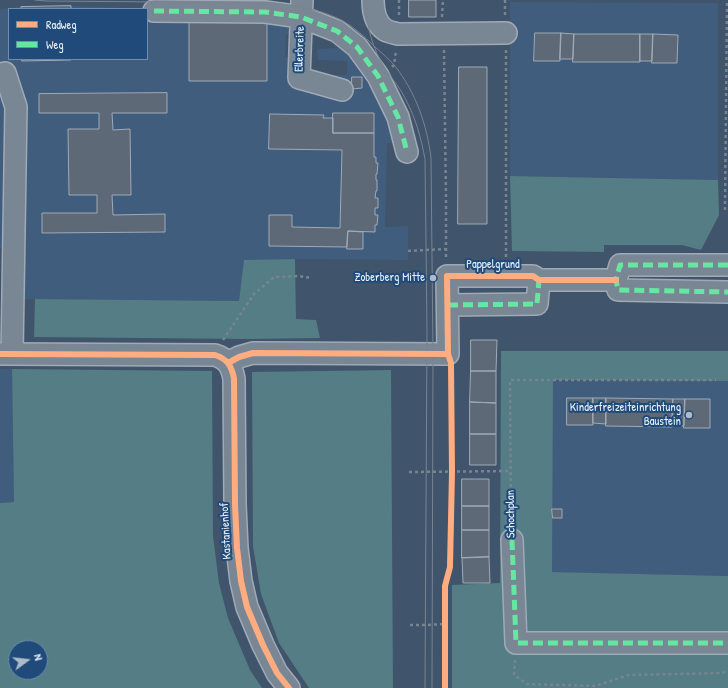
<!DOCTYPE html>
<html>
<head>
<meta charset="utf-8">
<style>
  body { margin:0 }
  #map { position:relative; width:728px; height:688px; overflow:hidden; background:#40546b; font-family:"Patrick Hand",sans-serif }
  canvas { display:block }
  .legend { position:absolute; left:8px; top:8px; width:140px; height:52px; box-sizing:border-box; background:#1f4a7a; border:1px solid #6f8dac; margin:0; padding:5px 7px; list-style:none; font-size:12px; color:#e8f1f8 }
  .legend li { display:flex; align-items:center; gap:8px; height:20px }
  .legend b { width:20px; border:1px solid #6f8dac }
  .north { position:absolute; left:8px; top:640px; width:40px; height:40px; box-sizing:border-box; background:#1f4a7a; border:1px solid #6f8dac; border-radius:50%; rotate:75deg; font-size:11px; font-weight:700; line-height:16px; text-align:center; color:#e8f1f8 }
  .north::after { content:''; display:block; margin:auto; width:14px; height:18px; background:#adbac7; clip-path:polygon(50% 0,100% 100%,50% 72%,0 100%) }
</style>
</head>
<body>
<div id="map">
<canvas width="728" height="688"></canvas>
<ul class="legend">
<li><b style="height:5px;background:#ffac80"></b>Radweg</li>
<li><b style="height:5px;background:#66e7a1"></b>Weg</li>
</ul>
<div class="north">N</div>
</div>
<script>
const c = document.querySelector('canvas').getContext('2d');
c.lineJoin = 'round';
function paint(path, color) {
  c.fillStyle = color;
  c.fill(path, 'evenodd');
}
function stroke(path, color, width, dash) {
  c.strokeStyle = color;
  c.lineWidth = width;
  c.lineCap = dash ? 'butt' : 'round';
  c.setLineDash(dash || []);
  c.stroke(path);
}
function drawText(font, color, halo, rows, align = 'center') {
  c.font = font + ' "Patrick Hand",sans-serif';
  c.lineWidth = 4;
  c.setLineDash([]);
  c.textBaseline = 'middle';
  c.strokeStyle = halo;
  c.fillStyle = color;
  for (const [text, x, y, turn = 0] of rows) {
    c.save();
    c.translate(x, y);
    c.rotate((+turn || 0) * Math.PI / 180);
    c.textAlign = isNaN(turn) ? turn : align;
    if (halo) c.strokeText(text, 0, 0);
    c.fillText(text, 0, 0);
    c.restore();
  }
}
const built = new Path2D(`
  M510 2 718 3V180L510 176ZM535 33 677 35V63H653L652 61H640V62H574L573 59H560V61L534 60Z
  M71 6 152 9 153 21 189 23V81H267V23L301 17V34H286L285 57 292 58 293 75H347V61L318 60 317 49 357 47 405 143H387L385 227 408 226V260L295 259 244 260 239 301 35 299 10 300V247L0 248V9L21 7ZM9 9H147V59H9Z
  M0 369H12L14 502 0 503Z
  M552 380 728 381V576L552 572Z`);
const green = new Path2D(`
  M510 176 718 180 719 215 701 250 682 245H604V252L512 251Z
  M295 259 296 319 316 320 320 338 250 339 34 337 35 299 239 301 244 260Z
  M501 351H728V381L553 380 552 572 728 576V688H452V585L500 583Z
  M12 369 212 371 213 536 219 583 228 618 250 670 262 688H0V503L14 502ZM16 648H40V672H16Z
  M391 370 393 688H309L279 643 261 594 253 546 252 372Z`);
const building = new Path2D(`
  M409 0H436V17H409Z
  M71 6V9H21V7Z
  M267 22V81H189V23Z
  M535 33H561L560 61H534Z
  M561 33 574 34 573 59H560Z
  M574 34H640V62H573Z
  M640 34H653L652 61H640Z
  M653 34 678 35 677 63H652Z
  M22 59H71V60L22 61Z
  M459 67H487V224H458Z
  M352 77H362V88L352 89Z
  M167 93V113H112L113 130 130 129 131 195H112L113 215 165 214V232L42 233V213H97V195H69L68 129H99V113H39V94Z
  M333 113H374V133H333Z
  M270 114 324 115 323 118H333V133H374V157H376V163H378L377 174H376V180H377V191H376L375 198H378V208H375V215H378L377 225H375V232L348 231 347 247 269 246V215H292V227L340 228 342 150 269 149Z
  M348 231 363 232V249H347Z
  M471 340H497L496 371H471Z
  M471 371H496V403L470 402Z
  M567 398H593V425H567Z
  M593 398H606V424L593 423Z
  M606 398 673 399 672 427 606 426Z
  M673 399H685L684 426 672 425Z
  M685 399H710V428H684Z
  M470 402 496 403V434H470Z
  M470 434H496V465H470Z
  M462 479H489V506H462Z
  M462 506H489V530H462Z
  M552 509H562V518H553Z
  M462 530H489V557L462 558Z
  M489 557 490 583H463L462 558Z`);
const path = new Path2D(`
  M399 0V17
  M505 0V15
  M442 17 443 0
  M444 50 446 198V259
  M506 50V259
  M392 67 394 65 396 51
  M725 210 727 0
  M408 251 445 249
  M223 340 254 294 274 277 298 276 312 278
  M409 472 511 471
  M511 523 510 380H716
  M410 625H426L445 624
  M515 660 514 675 527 684 595 686 629 675 722 673 728 671`);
const minor = new Path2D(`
  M302 0 299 78 342 90
  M373 0C373 11 375 23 385 30 389 32 394 33 398 34L506 33
  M154 11 265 12 301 17 337 31 357 47 378 76 398 117 407 152
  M5 73 16 107 12 354
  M728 265H620L616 280 618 290 728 292
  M448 305 537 304 539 280
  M0 354 215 355C228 359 232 367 234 379L235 504 237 548 241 581 247 607 263 645 277 673 289 688
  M228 363 239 357 253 353 448 354 447 276H533L539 280H616
  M512 540 516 643H728`);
const tram = new Path2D(`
  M35 0 46 1 274 3C296 6 319 9 339 19 353 26 364 36 375 47 382 53 389 59 395 66 416 93 427 125 431 158L433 354 432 688
  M366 0C366 26 372 48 386 70 393 80 401 89 406 100 416 119 421 138 425 159L427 331 425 688`);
const quiet = new Path2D(`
  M154 11 265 12 301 17 337 31 357 47 378 76 398 117 407 152
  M728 265H620L616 280 618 290 728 292
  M448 305 537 304 539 280
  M512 540 516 643H728`);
const cycleway = new Path2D(`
  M0 354 215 355C228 359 232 367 234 379L235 504 237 548 241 581 247 607 263 645 277 673 289 688
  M228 363 239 357 253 353 448 354
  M445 688V586L450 567 452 472 451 363 448 354 447 276H533L539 280H616`);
const markers = [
  [433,278,4,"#adbac7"],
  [689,415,4,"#adbac7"]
];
const streetNames = [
  ["Ellerbreite",300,49,-88],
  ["Pappelgrund",493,265],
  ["Schochplan",511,514,-91],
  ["Kastanienhof",226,531,-93]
];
const poiNames = [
  ["Zoberberg Mitte",425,278],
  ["Kinderfreizeiteinrichtung",681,408],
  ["Baustein",681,422]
];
paint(built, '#405d7e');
paint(green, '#547d86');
paint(building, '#5d6977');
stroke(building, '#9faab6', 1);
stroke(minor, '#9faab6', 24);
stroke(path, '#798491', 2.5, [3, 3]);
stroke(minor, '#798694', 21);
stroke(tram, '#798491', 1);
stroke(quiet, '#66e7a1', 5, [10, 5]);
stroke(cycleway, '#ffac80', 6);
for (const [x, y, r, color] of markers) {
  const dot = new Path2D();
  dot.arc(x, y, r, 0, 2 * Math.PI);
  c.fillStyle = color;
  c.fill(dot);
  stroke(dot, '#1f4a7a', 1.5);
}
drawText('12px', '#e8f1f8', '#1f4a7a', streetNames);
drawText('12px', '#e8f1f8', '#1f4a7a', poiNames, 'right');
</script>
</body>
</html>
